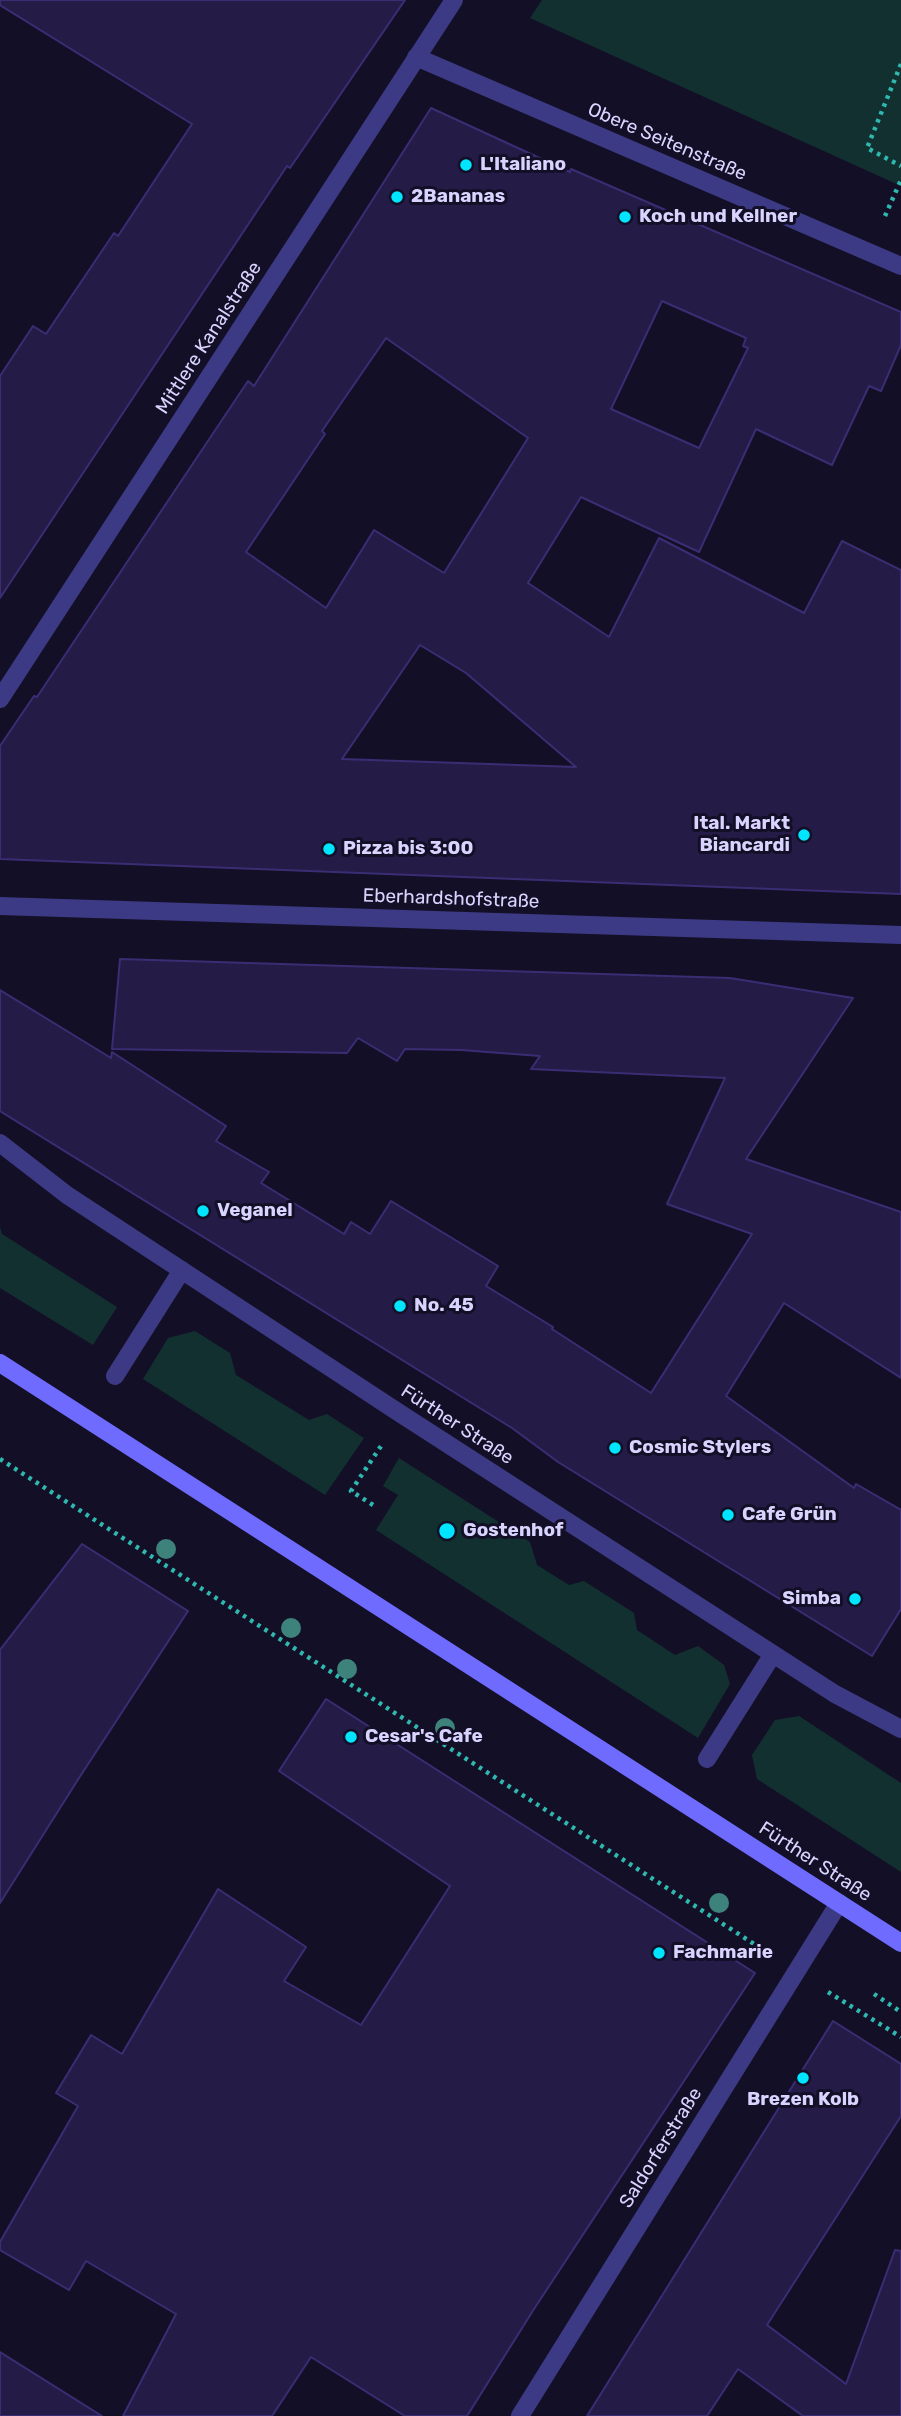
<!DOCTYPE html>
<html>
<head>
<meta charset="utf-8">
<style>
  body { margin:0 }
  canvas { display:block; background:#130f26 }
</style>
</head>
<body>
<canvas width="901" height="2416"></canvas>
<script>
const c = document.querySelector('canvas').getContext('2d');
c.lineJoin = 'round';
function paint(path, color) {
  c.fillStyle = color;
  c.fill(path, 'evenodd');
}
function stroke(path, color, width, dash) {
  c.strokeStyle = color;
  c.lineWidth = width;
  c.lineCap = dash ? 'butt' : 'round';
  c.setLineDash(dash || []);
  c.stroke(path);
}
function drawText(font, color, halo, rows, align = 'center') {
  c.font = font + ' Rubik,sans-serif';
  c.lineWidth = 6;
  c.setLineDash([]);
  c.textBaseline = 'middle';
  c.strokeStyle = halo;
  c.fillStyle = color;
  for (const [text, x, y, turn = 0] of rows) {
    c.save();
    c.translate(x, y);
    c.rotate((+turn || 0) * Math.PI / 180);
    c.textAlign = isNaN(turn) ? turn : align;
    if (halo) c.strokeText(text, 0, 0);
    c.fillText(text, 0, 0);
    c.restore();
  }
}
const green = new Path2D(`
  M542 0H901V186L530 18Z
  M0 1227 2 1234 117 1307 93 1345 0 1288Z
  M195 1331 230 1353 236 1375 309 1420 327 1414 364 1438 325 1495 143 1379 168 1338Z
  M399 1458 530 1542 537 1565 569 1585 584 1581 634 1613 637 1630 675 1655 698 1646 724 1665 730 1684 698 1738 376 1530 398 1495 383 1486Z
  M799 1716 901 1783V1872L757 1779 752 1755 775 1720Z`);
const building = new Path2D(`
  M0 0H405L290 168 287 166 0 598V376L33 326 46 334 114 233 118 236 192 124 0 5Z
  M431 108 570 172 571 169 901 312V345L881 391 869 386 832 465 756 429 699 552 581 497 528 583 609 637 659 538 804 613 842 541 901 570V894L0 859V746L34 696 37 697 248 381 254 386ZM662 301 746 338 743 346 748 348 699 448 611 409ZM386 338 528 438 444 573 374 530 326 608 246 552 325 434 322 431ZM420 645 466 673 576 767 342 759Z
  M120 959 730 978 853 998 746 1159 901 1212V1378L784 1303 726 1396 854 1488 856 1484 901 1510V1609L872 1656 558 1462 512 1428 0 1111V990L111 1058 112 1052 226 1126 216 1141 269 1172 261 1183 344 1234 351 1222 370 1234 391 1201 498 1266 486 1286 553 1327 552 1329 651 1393 752 1234 667 1204 725 1078 531 1069 540 1056 461 1050 405 1049 397 1061 358 1038 347 1053 112 1049Z
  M82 1544 188 1611 79 1778 0 1903V1650Z
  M326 1699 755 1973 534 2309 467 2416H405L311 2357 272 2416H123L176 2314 86 2261 69 2290 0 2250V2242L78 2106 56 2093 91 2035 122 2054 218 1889 306 1947 284 1981 361 2025 450 1886 279 1771Z
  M833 2021 901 2064V2116L767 2325 846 2384 895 2250 901 2251V2416H803L738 2369 707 2416H587Z
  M0 2352 102 2416H0Z`);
const path = new Path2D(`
  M901 64 867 148 901 166
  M885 216 901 180
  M0 1459 765 1951
  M373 1505 351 1491 381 1446
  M828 1992 901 2037
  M874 1994 901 2012`);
const street = new Path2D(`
  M416 57 901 266
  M0 699 454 0
  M0 906 901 935
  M0 1143 67 1195 401 1414 835 1694 901 1729
  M115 1376 182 1270
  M707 1759 773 1654
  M520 2416 839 1903`);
const secondary = new Path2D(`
  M0 1363 901 1943`);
const trees = [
  [166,1549],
  [291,1628],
  [347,1669],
  [445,1728],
  [719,1903]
];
const markers = [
  [466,165,7,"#00e5ff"],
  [397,197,7,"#00e5ff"],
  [625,217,7,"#00e5ff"],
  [804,835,7,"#00e5ff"],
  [329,849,7,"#00e5ff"],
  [203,1211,7,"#00e5ff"],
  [400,1306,7,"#00e5ff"],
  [615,1448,7,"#00e5ff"],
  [728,1515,7,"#00e5ff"],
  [447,1531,9,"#00e5ff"],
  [855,1599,7,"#00e5ff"],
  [351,1737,7,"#00e5ff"],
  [659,1953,7,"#00e5ff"],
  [803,2078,7,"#00e5ff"]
];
const streetNames = [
  ["Obere Seitenstraße",667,142,23],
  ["Mittlere Kanalstraße",209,338,-57],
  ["Eberhardshofstraße",451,899,2],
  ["Fürther Straße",457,1425,33],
  ["Fürther Straße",815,1862,33],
  ["Saldorferstraße",661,2148,-58]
];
const poiNames = [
  ["L'Italiano",480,165],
  ["2Bananas",411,197],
  ["Koch und Kellner",639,217],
  ["Ital. Markt",790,824,"right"],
  ["Biancardi",790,846,"right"],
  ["Pizza bis 3:00",343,849],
  ["Veganel",217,1211],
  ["No. 45",414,1306],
  ["Cosmic Stylers",629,1448],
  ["Cafe Grün",742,1515],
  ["Gostenhof",463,1531],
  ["Simba",841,1599,"right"],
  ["Cesar's Cafe",365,1737],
  ["Fachmarie",673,1953],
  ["Brezen Kolb",803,2100,"center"]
];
paint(green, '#12302f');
paint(building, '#241b47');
stroke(building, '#3b2d73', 2);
stroke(path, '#2fb8b0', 4.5, [3.5, 5]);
stroke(street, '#3d3a85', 18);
stroke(secondary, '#6f6bff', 18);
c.fillStyle = '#3d827b';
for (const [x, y] of trees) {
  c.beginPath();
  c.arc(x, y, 10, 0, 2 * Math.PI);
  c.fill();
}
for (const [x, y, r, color] of markers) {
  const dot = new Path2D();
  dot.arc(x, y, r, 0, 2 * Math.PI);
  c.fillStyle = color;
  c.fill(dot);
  stroke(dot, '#130f26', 2.5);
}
drawText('19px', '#d9d4ff', '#130f26', streetNames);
drawText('bold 19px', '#d9d4ff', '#130f26', poiNames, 'left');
</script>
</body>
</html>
